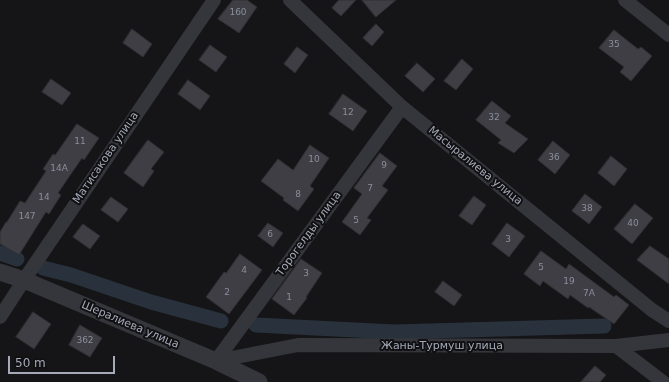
<!DOCTYPE html>
<html>
<head>
<meta charset="utf-8">
<style>
  body { margin:0 }
  #map { position:relative; width:669px; height:382px; overflow:hidden; background:#151517; font-family:"DejaVu Sans",sans-serif }
  canvas { display:block }
  .scale { position:absolute; left:8px; top:356px; width:107px; height:18px; box-sizing:border-box; border:2px solid #a5a9b8; border-top:0; padding-left:5px; font-size:12px; line-height:14px; white-space:nowrap; color:#a5a9b8; -webkit-text-stroke:3px #101012; paint-order:stroke }
</style>
</head>
<body>
<div id="map">
<canvas width="669" height="382"></canvas>
<div class="scale">50 m</div>
</div>
<script>
const c = document.querySelector('canvas').getContext('2d');
c.lineJoin = 'round';
function stroke(path, color, width, dash) {
  c.strokeStyle = color;
  c.lineWidth = width;
  c.lineCap = dash ? 'butt' : 'round';
  c.setLineDash(dash || []);
  c.stroke(path);
}
function paint(path, color) {
  c.fillStyle = color;
  c.fill(path, 'evenodd');
}
function drawText(font, color, halo, rows, align = 'center') {
  c.font = font + ' "DejaVu Sans",sans-serif';
  c.lineWidth = 4;
  c.setLineDash([]);
  c.textBaseline = 'middle';
  c.strokeStyle = halo;
  c.fillStyle = color;
  for (const [text, x, y, turn = 0] of rows) {
    c.save();
    c.translate(x, y);
    c.rotate((+turn || 0) * Math.PI / 180);
    c.textAlign = isNaN(turn) ? turn : align;
    if (halo) c.strokeText(text, 0, 0);
    c.fillText(text, 0, 0);
    c.restore();
  }
}
const canal = new Path2D(`
  M0 253 17 259
  M43 268 71 275 151 302 221 321
  M256 325 394 332 604 326`);
const building = new Path2D(`
  M233 0H247L257 7 239 33 218 19Z
  M339 0H356L341 16 332 8Z
  M362 0H396L376 17Z
  M376 24 384 32 372 46 363 38Z
  M132 29 152 44 143 57 123 43Z
  M614 30 638 49 641 47 652 56 631 81 620 72 624 67 599 48Z
  M210 45 227 57 216 72 199 60Z
  M297 47 308 55 295 73 284 64Z
  M462 59 473 69 456 90 444 81Z
  M417 63 435 79 423 92 405 76Z
  M51 79 71 93 62 105 42 92Z
  M188 80 210 96 200 110 178 94Z
  M343 94 367 111 353 131 329 114Z
  M492 101 511 116 505 123 528 139 514 153 498 143 501 140 476 120Z
  M77 124 99 138 84 160 82 158 58 193 61 195 49 214 46 212 19 255 0 244V232L6 222H7L20 201 25 203 46 171 43 169 53 154 55 155Z
  M148 140 164 152 151 169 154 171 143 187 124 173Z
  M553 141 570 155 555 174 538 160Z
  M310 145 329 158 310 186 314 189 298 211 283 200 284 198 261 181 278 159 293 170Z
  M380 153 397 166 382 186 388 190 367 218 371 220 360 235 342 222 362 194 354 188Z
  M611 156 627 169 614 186 598 173Z
  M585 194 602 207 589 224 572 211Z
  M474 196 486 205 472 225 459 216Z
  M111 197 128 209 118 222 101 210Z
  M635 204 653 218 632 244 614 229Z
  M268 223 283 233 273 247 258 236Z
  M507 223 525 236 509 257 492 244Z
  M83 224 100 236 90 249 73 237Z
  M650 246 669 259V284L637 260Z
  M541 251 566 269 569 264 614 297 616 295 629 305 614 324 589 307 588 308 570 295 568 299 543 281 540 286 524 274Z
  M240 254 262 270 229 314 206 297 224 272 226 273Z
  M301 259 322 273 306 297 307 298 294 315 272 299Z
  M443 281 462 295 454 306 435 292Z
  M33 312 51 324 34 349 16 337Z
  M80 325 102 338 90 357 69 345Z
  M595 366 606 375 600 382H581Z`);
const minor = new Path2D(`
  M290 0 402 107 652 310 669 321
  M625 0 669 35
  M0 317 24 280 214 0
  M616 346 663 382
  M216 361 298 345 616 346 669 340
  M216 361 402 107`);
const tertiary = new Path2D(`
  M0 272 24 280 216 361 259 382`);
const numberNames = [
  ["160",238,13],
  ["35",614,45],
  ["12",348,113],
  ["32",494,118],
  ["11",80,142],
  ["36",554,158],
  ["10",314,160],
  ["9",384,166],
  ["14А",59,169],
  ["7",370,189],
  ["8",298,195],
  ["14",44,198],
  ["38",587,209],
  ["147",27,217],
  ["5",356,221],
  ["40",633,224],
  ["6",270,235],
  ["3",508,240],
  ["5",541,268],
  ["4",244,271],
  ["3",306,274],
  ["19",569,282],
  ["2",227,293],
  ["7А",589,294],
  ["1",289,298],
  ["362",85,341]
];
const streetNames = [
  ["Матисакова улица",106,158,-56],
  ["Масыралиева улица",475,166,39],
  ["Торогелды улица",309,234,-54],
  ["Шералиева улица",130,325,23],
  ["Жаны-Турмуш улица",442,346]
];
stroke(canal, '#29323c', 15);
paint(building, '#3e3e44');
stroke(building, '#2f2e33', 1);
stroke(minor, '#35363c', 14);
stroke(tertiary, '#35363c', 17);
drawText('9px', '#8b8e9b', null, numberNames);
drawText('11px', '#a5a9b8', '#101012', streetNames);
</script>
</body>
</html>
